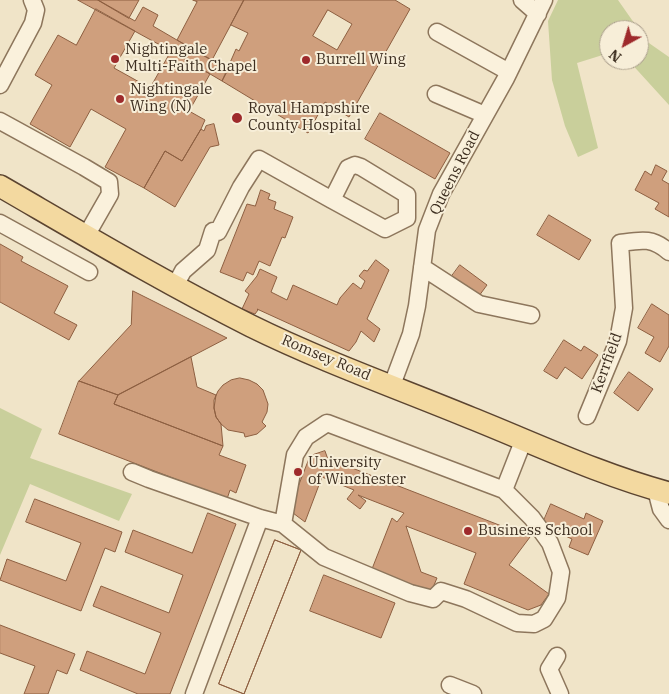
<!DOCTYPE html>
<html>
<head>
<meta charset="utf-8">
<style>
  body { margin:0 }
  #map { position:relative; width:669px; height:694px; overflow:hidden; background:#f0e4c8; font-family:"IBM Plex Serif",serif }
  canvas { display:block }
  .north { position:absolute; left:599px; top:20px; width:50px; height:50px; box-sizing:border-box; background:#f7eed8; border:1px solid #ada18e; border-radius:50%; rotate:219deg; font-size:14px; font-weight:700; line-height:20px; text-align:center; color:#3d2e20 }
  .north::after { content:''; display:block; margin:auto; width:18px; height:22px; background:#9e2a2b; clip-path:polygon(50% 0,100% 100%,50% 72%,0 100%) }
</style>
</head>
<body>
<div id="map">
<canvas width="669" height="694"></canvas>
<div class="north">N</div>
</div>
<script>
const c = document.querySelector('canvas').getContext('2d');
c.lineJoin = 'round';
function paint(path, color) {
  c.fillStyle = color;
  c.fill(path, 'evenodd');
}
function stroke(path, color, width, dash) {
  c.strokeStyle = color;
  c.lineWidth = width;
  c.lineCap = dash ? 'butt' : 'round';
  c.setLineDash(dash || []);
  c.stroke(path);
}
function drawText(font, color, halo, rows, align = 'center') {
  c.font = font + ' "IBM Plex Serif",serif';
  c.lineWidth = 4;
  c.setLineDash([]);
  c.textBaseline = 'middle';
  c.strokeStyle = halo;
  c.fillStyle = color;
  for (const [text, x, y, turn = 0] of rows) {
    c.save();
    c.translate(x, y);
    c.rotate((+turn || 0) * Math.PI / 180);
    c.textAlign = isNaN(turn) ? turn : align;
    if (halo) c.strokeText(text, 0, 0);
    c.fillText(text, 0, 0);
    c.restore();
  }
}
const green = new Path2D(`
  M558 0H618L639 30H609V53L577 63 598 148 578 157 565 126 552 80 548 21Z
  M639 31 646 41 669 57V105L628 60H639Z
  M0 408 42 429 30 458 132 494 119 521 30 484 0 555Z`);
const building = new Path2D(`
  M78 0H98L135 21 143 7 158 15 153 26 228 70 222 81 171 51Z
  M98 0H139L129 18Z
  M193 0H244L212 60 177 40 197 2Z
  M244 0H395L410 9 349 117 325 102 308 133 222 81 236 49 239 51 248 33 231 25ZM328 10 352 24 337 50 313 36Z
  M96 9 135 31 114 68 150 88 171 51 210 74 189 111 205 120 201 129 182 161 165 151 144 188 105 167 126 129 91 109 70 147 30 124 52 85 35 75 58 35 76 45Z
  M380 113 450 153 435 179 365 139Z
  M214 124 219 145 210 147 175 207 144 188 165 151 182 161 201 129 204 131 206 126Z
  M656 165 667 171 662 180 669 184V217L655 209 659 203 635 190 645 171 651 175Z
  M261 190 270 194 268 199 276 202 274 209 293 217 285 238 282 237 270 266 259 261 253 275 247 272 243 281 220 272 247 204 255 206Z
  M549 215 591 240 579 260 537 235Z
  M0 244 23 257 21 261 68 286 54 313 77 325 69 340 0 302Z
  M376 260 389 270 367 319 380 329 374 342 361 331 356 342 349 351 257 309 258 310 255 314 242 309 249 294 245 291 257 276 260 269 277 277 271 292 287 300 293 285 337 305 340 298 353 283 361 289 365 281 359 276 364 270 367 271Z
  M460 265 487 285 476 300 449 280Z
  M133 291 227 338 118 395 79 381 131 325Z
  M652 304 669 315V346L660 362 645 353 654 337 638 328Z
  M564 340 581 351 584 346 598 355 582 379 565 367 557 379 544 371Z
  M191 357 197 387 216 395 214 408 216 417 221 424 223 446 114 404 118 395Z
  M629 372 653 389 638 411 614 393Z
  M240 378 249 380 257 384 263 390 268 404 267 412 262 422 266 426 257 434 245 437 244 433 228 430 221 424 216 417 214 408V400L218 391 223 385 231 380Z
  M79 381 118 395 114 404 223 446 219 455 246 465 236 493 230 490 227 499 59 434Z
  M325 451 331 468 334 461 530 537 509 565 549 594 541 605 528 610 464 584 476 553 406 526 421 572 437 578 429 597 370 574 392 518 397 522 404 513 358 495 366 501 360 509 347 499 354 490 322 477 305 522 289 510 310 456Z
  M35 499 122 532 115 552 105 548 81 611 0 580 7 559 66 581 81 543 26 522Z
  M551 504 584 519 586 513 603 521 588 555 569 547 572 539 542 525Z
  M208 513 236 524 170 694H138L80 670 87 651 145 674 161 633 93 606 101 586 169 613 183 575 125 552 133 530 192 553Z
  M275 540 301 550 244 694 219 684Z
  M275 540 301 550 244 694 219 684Z
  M324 575 395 603 381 638 310 611Z
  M0 625 75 654 67 674 57 670 48 694H24L35 666 0 653Z`);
const minor = new Path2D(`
  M522 0 538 14
  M437 32 509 72
  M0 85 33 23 36 10 32 0
  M436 94 485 115
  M0 121 84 167 109 182 110 194 86 236
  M355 165 361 167 407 195V218L385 229 332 200 348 168Z
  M0 223 89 272
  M218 232 241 187 259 159 332 200
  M422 267 479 304 531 315
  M175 286 183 271 207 250 213 231
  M392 385 411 334 417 306 427 230 441 194 506 78 544 0
  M587 416 618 341 624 308 620 243C641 240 652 237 669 252
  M327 423 504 490 532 518 550 543 561 572 557 598 544 619 534 624 517 623 466 599 441 591 433 599 410 593 324 557 283 524 295 455 306 437Z
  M132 472 149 479 260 518 283 524
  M504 490 524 439
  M656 490 661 509 669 520
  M557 656 549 669 560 694
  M450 685 473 694
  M194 694 260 518`);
const major = new Path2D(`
  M0 186C83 234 165 283 251 326 322 361 398 388 471 418 536 444 601 475 669 493`);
const markers = [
  [115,59,5,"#9e2a2b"],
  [306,60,5,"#9e2a2b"],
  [120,99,5,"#9e2a2b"],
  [237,118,6,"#9e2a2b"],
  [298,472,5,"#9e2a2b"],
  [468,531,5,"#9e2a2b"]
];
const poiNames = [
  ["Nightingale",125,50],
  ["Multi-Faith Chapel",125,67],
  ["Burrell Wing",316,60],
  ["Nightingale",130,90],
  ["Wing (N)",130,107],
  ["Royal Hampshire",248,109],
  ["County Hospital",248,126],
  ["University",308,463],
  ["of Winchester",308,480],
  ["Business School",478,531]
];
const streetNames = [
  ["Queens Road",455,173,-63],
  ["Romsey Road",326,358,23],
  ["Kerrfield",607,363,-70]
];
paint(green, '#c9cf9b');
paint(building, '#cf9f7d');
stroke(building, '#8d5f41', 1);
stroke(minor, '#8d765c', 19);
stroke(major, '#5b4430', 24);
stroke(minor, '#faf1dc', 16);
stroke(major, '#f3d9a0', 21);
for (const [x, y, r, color] of markers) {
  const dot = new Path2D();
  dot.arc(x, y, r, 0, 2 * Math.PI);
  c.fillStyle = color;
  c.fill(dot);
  stroke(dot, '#f7eed8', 2);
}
drawText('15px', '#3d2e20', '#f7eed8', poiNames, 'left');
drawText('15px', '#3d2e20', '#f7eed8', streetNames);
</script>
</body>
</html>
